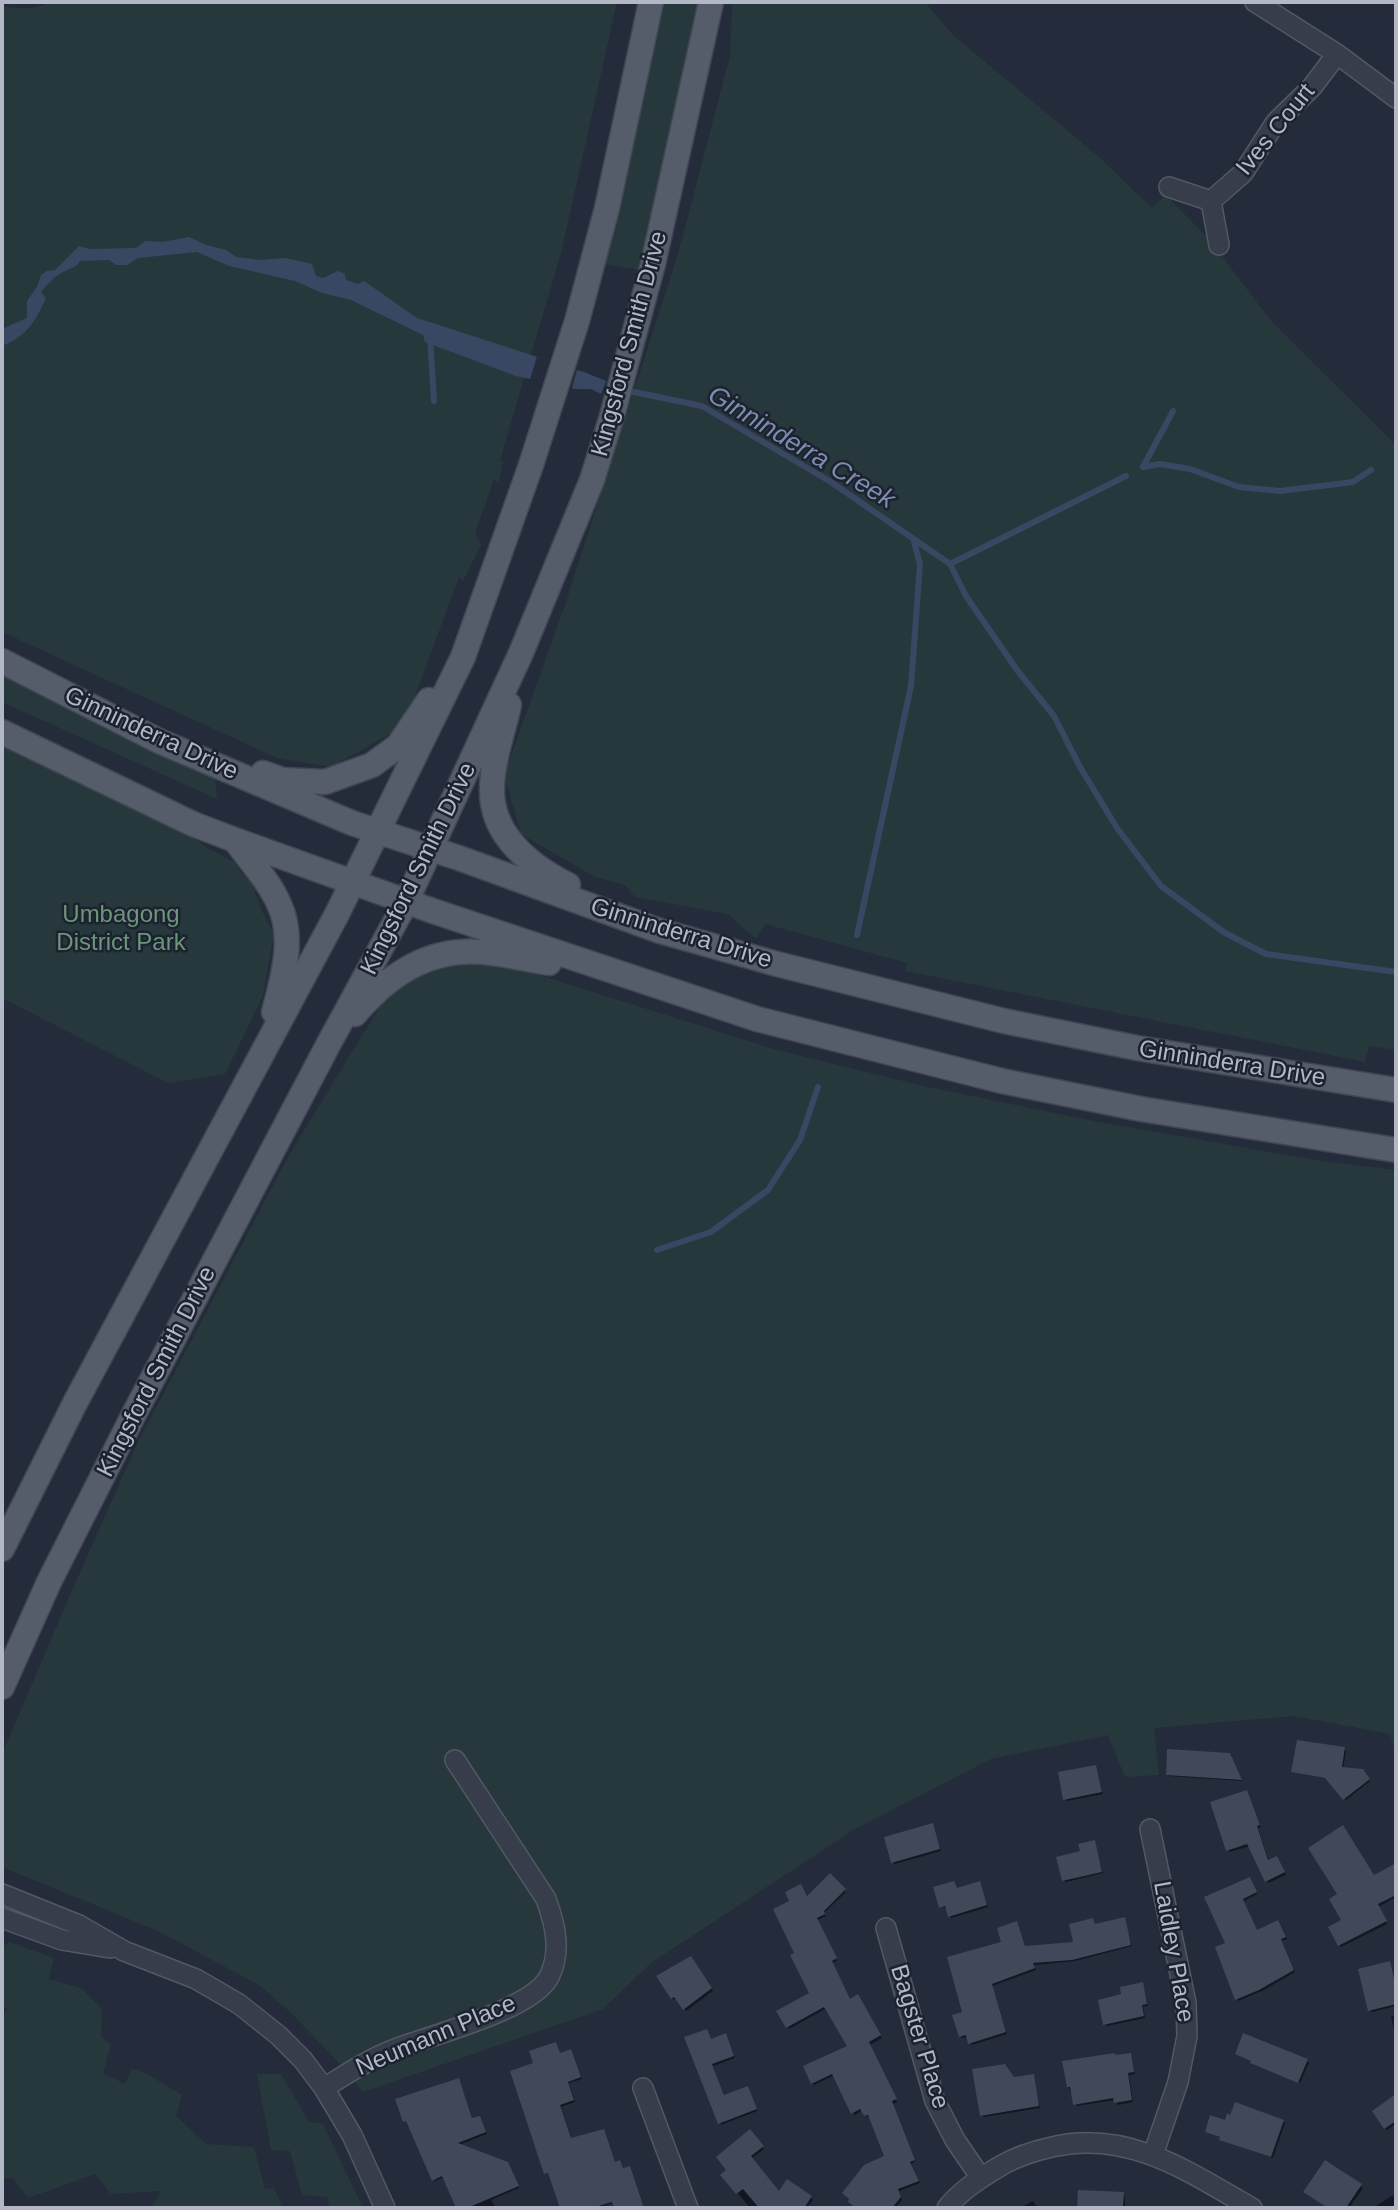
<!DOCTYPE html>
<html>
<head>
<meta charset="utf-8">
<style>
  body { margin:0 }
  #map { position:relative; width:1398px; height:2210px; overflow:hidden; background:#242b3a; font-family:Helvetica,sans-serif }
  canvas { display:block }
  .frame { position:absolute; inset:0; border:4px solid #b2b8c6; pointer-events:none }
</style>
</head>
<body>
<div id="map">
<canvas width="1398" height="2210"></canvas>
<div class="frame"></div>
</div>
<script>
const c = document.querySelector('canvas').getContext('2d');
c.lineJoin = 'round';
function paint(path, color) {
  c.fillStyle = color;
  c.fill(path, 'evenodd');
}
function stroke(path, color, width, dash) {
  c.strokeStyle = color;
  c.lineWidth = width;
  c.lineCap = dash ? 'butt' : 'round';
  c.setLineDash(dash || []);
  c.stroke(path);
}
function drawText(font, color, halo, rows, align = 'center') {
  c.font = font + ' Helvetica,sans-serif';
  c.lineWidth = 5;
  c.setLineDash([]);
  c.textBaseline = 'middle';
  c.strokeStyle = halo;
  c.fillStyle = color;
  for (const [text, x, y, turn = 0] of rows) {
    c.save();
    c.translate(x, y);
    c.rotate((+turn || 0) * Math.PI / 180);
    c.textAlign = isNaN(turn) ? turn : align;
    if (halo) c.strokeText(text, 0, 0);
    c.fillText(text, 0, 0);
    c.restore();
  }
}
const green = new Path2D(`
  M50 2H617L561 253 500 460 503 463 499 482 494 480 475 533 481 545 463 581 459 577 404 726 331 767 277 758 2 632V6C16 9 38 10 50 2Z
  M665 2H699L639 270 605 264Z
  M732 2H925L954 36 1099 157 1152 208 1166 195 1209 239 1272 322 1396 445V1050L1369 1046 1365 1062 905 971 907 963 765 924 756 939 728 914 635 897 625 885 593 876 521 834 504 775 565 605 678 254 730 56Z
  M2 670 215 779 217 799 2 702Z
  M2 742 182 830 209 849 235 862 241 872 250 879 263 913 274 933 263 996 225 1074 168 1083 2 998Z
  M501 963 777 1050 928 1087 1094 1121 1321 1161 1396 1170V1756L1390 1734 1294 1716 1154 1728 1159 1775 1125 1777 1108 1735 991 1759 855 1829 651 1963 603 2009 363 2092 339 2063 290 2012 259 1985 158 1931 2 1867V1754L73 1588 138 1442 289 1155 382 1003 427 965Z
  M9 1942 54 1958 49 1979 81 1988 102 2009 101 2036 111 2045 103 2073 125 2084 132 2069 147 2074 182 2095 176 2116 206 2144 254 2147 265 2189 274 2188 283 2208H150L162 2191 111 2194 95 2174 28 2198 13 2178 2 2179V2020L7 2008 2 2007V1948Z
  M257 2074H281L309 2122 323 2124 363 2208H329L328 2197 302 2195 290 2151 271 2150Z`);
const water = new Path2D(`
  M189 237 206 245 226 250 236 257 261 260 285 258 312 264 316 276 323 278 338 271 345 274 346 280 358 284 364 281 417 318 584 372 606 381 601 394 591 389H575L516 376 425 342 423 335 351 300 322 293 295 281 229 266 197 252 138 258 127 265H116L109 260 80 261C76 268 72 267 65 271 56 275 47 284 41 292L46 298C35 322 27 336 2 346V329L27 318V301L37 287 41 275 47 271 55 270 79 246 89 249 136 248 145 241 162 242Z`);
const pier = new Path2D(`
  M538 353 578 366 571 392 529 383Z`);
const shadow = new Path2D(`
  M1344 1749 1346 1751 1343 1769 1365 1774 1370 1781 1346 1800 1329 1779 1293 1772Z
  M1231 1757 1242 1781 1169 1776 1167 1774Z
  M1096 1766 1103 1794 1067 1801 1065 1799Z
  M1248 1794 1261 1827 1258 1828 1269 1861 1279 1860 1286 1875 1268 1883 1250 1846 1230 1852 1228 1850Z
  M932 1825 941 1851 895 1864 893 1862Z
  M1094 1842 1103 1873 1066 1882 1064 1880 1082 1852Z
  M1396 1865V1897L1378 1907 1387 1924 1341 1947 1339 1945 1343 1921 1374 1877Z
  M830 1875 846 1892 824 1913 826 1916 817 1920 837 1961 832 1963 850 2000 859 1998 882 2038 870 2045 897 2102 893 2104 915 2162 911 2164 920 2183 899 2191 902 2200 895 2208H858L850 2201 887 2157 870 2116 867 2117 863 2110 855 2115 853 2113 835 2075 814 2085 812 2083 849 2047 827 2008 789 2029 787 2027 811 1994 797 1953 807 1897Z
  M1249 1879 1257 1894 1244 1901 1257 1932 1280 1924 1287 1939 1282 1941 1295 1972 1262 1991 1238 2001 1227 1944Z
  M954 1883 958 1890 980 1883 988 1907 951 1918 947 1908 940 1907Z
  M1124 1919 1132 1946 1075 1961 1034 1965 1036 1970 992 1986 1007 2034 972 2045 968 2037 962 2038 960 2036 964 2014 1017 1923 1026 1948 1075 1944 1093 1920 1096 1926Z
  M693 1960 713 1991 686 2011 677 1998 674 2000 672 1998Z
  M1389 1963 1396 1986V2006L1372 2012 1370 2010Z
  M1142 1984 1148 2006 1143 2007 1145 2018 1107 2026 1105 2024 1124 1996Z
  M1396 2015V2040L1391 2016Z
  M727 2037 735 2058 713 2066 725 2097 749 2090 757 2111 721 2125 687 2038 711 2041Z
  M571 2051 582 2079 569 2083 575 2102 561 2107 572 2140 615 2164 620 2162 624 2170 629 2168 644 2208H616L614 2203 596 2208H562L550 2174 545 2173 535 2064Z
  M1237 2054 1307 2061 1309 2063 1300 2083 1254 2065 1253 2061Z
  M1130 2055 1135 2074 1129 2075 1133 2102 1118 2105 1115 2100 1077 2106 1075 2104 1068 2086 1117 2057Z
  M1033 2076 1040 2108 984 2117 982 2115 1014 2079Z
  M460 2082 473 2120 479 2118 487 2134 459 2145 509 2166 519 2188 491 2200 496 2208H458L444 2177 435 2181 433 2180 408 2122 404 2121Z
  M1388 2105 1396 2118V2124L1387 2130 1385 2128Z
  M1283 2121 1285 2123 1273 2158 1223 2141 1222 2138 1207 2132 1226 2122Z
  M750 2132 764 2149 751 2159 779 2193 787 2182 811 2198 813 2200 807 2208H750L723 2175Z
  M1325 2162 1363 2188 1349 2208H1329L1307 2194Z
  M1080 2192 1123 2194 1125 2196V2207L1127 2208H1079Z
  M1393 2195 1396 2200V2208H1373Z
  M1033 2201 1038 2208H1020Z`);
const stream = new Path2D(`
  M430 336 434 401
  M624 390 702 406 831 482 950 564 966 596 1017 670 1054 716 1080 767 1117 828 1161 886 1225 933 1266 954 1396 972
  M1143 467 1160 464 1190 469 1239 487 1280 491 1353 482 1371 470
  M1143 467 1173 411
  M950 564 1126 476
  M857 935 911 686 920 564 914 542
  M657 1250 711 1232 768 1190 800 1140 818 1087`);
const building = new Path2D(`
  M1297 1740 1345 1747 1342 1767 1363 1769 1370 1779 1343 1800 1325 1778 1291 1772Z
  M1167 1749 1230 1753 1242 1780 1166 1775Z
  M1096 1765 1102 1792 1063 1800 1058 1772Z
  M1247 1790 1260 1825 1257 1826 1268 1860 1277 1856 1285 1872 1265 1882 1247 1844 1226 1851 1210 1802Z
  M933 1823 940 1849 891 1863 884 1837Z
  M1343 1825 1374 1875 1396 1863V1895L1378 1904 1387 1921 1338 1946 1328 1927 1341 1920 1329 1899 1337 1894 1308 1848Z
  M1095 1840 1102 1872 1062 1881 1056 1857 1080 1851 1078 1844Z
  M830 1873 846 1889 824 1911 825 1914 817 1918 837 1958 832 1961 850 1999 858 1994 881 2035 869 2042 897 2099 892 2101 915 2160 910 2162 919 2181 898 2189 901 2197 892 2208H856L848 2202 849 2199 842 2193 864 2165 884 2156 868 2115 864 2116 860 2109 851 2114 832 2074 811 2084 803 2066 847 2046 824 2007 786 2028 776 2011 809 1993 790 1955 794 1953 773 1909 789 1901 785 1892 801 1884 807 1896Z
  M1250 1877 1257 1892 1243 1899 1257 1930 1278 1920 1286 1937 1281 1939 1294 1970 1259 1990 1235 2000 1215 1947 1225 1943 1204 1897Z
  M954 1881 957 1888 980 1881 987 1905 948 1917 945 1906 939 1908 933 1887Z
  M1125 1917 1131 1945 1072 1960 1033 1963 1035 1968 992 1984 1006 2032 968 2044 966 2035 959 2037 952 2015 962 2012 947 1957 1001 1942 997 1928 1017 1921 1025 1946 1073 1942 1069 1924 1093 1918 1095 1924Z
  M691 1956 712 1988 683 2010 674 1997 671 1999 656 1976Z
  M1390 1961 1396 1988V2004L1368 2011 1358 1969Z
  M1143 1982 1147 2004 1142 2005 1144 2016 1103 2025 1098 2000 1121 1994 1120 1987Z
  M707 2029 711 2039 726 2033 734 2056 712 2064 724 2095 748 2086 757 2109 718 2124 684 2037Z
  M1243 2033 1308 2059 1298 2083 1250 2063 1251 2061 1235 2054Z
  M556 2042 560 2053 571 2049 581 2077 568 2082 574 2100 560 2105 571 2138 604 2129 615 2162 620 2160 623 2168 630 2166 644 2208H614L612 2202 592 2208H560L548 2173 544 2174 510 2071 533 2063 529 2051Z
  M1115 2053V2055L1131 2053 1134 2072 1128 2073 1132 2100 1114 2103 1113 2098 1073 2105 1070 2087H1067L1062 2061Z
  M1005 2064 1014 2077 1034 2074 1039 2106 980 2116 972 2069Z
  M459 2078 472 2118 480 2116 486 2132 458 2143 508 2162 519 2186 467 2208H456L442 2176 432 2181 406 2121 403 2122 395 2099Z
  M1396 2094V2121L1384 2129 1372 2111Z
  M1235 2102 1284 2120 1271 2157 1219 2140 1220 2137 1205 2132 1210 2115 1225 2120 1227 2113 1230 2115Z
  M750 2129 764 2146 751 2156 779 2191 787 2179 812 2196 804 2208H759L743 2189 736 2194 720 2175 726 2170 716 2157Z
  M1325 2160 1362 2184 1346 2208H1328L1303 2192Z
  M1078 2190 1124 2192 1123 2208H1077Z`);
const minor = new Path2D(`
  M1255 2 1337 54 1396 98
  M1169 187 1211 201 1243 173 1276 122 1312 87 1337 54
  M1211 201 1219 245
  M1150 1829 1186 2003 1187 2036 1178 2082 1153 2155
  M2 1894 79 1925 124 1951 196 1979 239 2004 278 2035 303 2060 324 2088 352 2135 385 2208
  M2 1918 62 1940 110 1948
  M886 1928 935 2101 955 2140 981 2178
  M324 2088C345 2075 367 2060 390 2051 427 2036 531 2011 549 1977 562 1951 555 1924 546 1899L455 1760
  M643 2088 688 2208
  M947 2208C961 2190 982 2177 1002 2165 1018 2156 1034 2151 1052 2147 1128 2129 1189 2172 1252 2208`);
const major = new Path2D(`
  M2 661 159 741 352 823 459 858 660 931 777 964 1004 1021 1137 1048 1396 1090
  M509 705C503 732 492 762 492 789 491 836 531 866 568 885
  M2 732 193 824 235 840 433 911 757 1019 1002 1081 1141 1109 1396 1150
  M263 773 283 780 325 782 372 765 398 746 429 700
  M235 840C250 861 269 881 279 904 295 937 283 978 274 1012
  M355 1014C391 972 433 945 491 953 510 955 530 960 549 963
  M2 1549 75 1403 337 914 463 657 531 465 577 321 607 208 651 2
  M2 1687 49 1582 134 1414 328 1045 406 902 521 653 592 480 612 416 653 264 711 2`);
const streetNames = [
  ["Ives Court",1276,130,-51],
  ["Kingsford Smith Drive",630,344,-75],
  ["Ginninderra Drive",151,734,25],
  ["Kingsford Smith Drive",419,869,-64],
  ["Ginninderra Drive",681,934,17],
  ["Ginninderra Drive",1232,1064,9],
  ["Kingsford Smith Drive",157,1372,-63],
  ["Laidley Place",1173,1952,80],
  ["Neumann Place",436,2036,-23],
  ["Bagster Place",919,2037,73]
];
const parkNames = [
  ["Umbagong",121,915],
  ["District Park",121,943]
];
const waterNames = [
  ["Ginninderra Creek",801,448,31]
];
paint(green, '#27383c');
paint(water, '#3a4762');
paint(pier, '#242b3a');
paint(shadow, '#0007');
stroke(stream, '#3a4762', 6);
paint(building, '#404959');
stroke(minor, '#525865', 22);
stroke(major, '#404653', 27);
stroke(minor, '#373d4a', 19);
stroke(major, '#555c6a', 24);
drawText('24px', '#b2b8c6', '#1c222f', streetNames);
drawText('24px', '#6b9679', '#1c222f', parkNames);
drawText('italic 26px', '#7c8cac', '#1c222f', waterNames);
</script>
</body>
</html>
